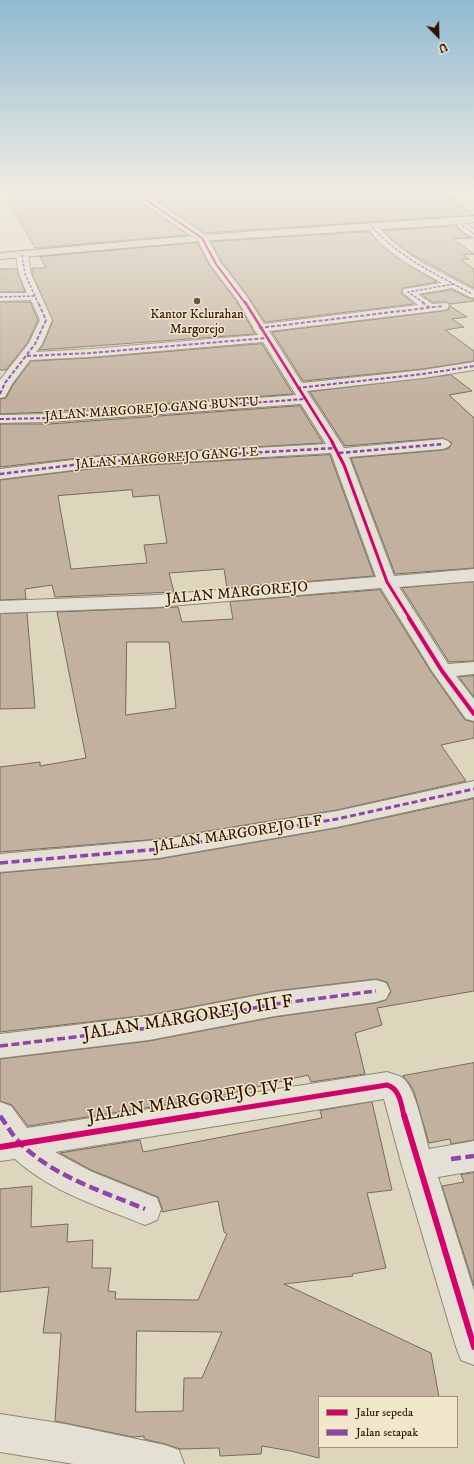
<!DOCTYPE html>
<html>
<head>
<meta charset="utf-8">
<style>
  body { margin:0 }
  #map { position:relative; width:474px; height:1464px; overflow:hidden; background:#ddd5bc; font-family:"IM FELL DW Pica",serif }
  canvas { display:block }
  .legend { position:absolute; left:318px; top:1396px; width:140px; height:52px; box-sizing:border-box; background:#f1e8cb; border:1px solid #a4927a; margin:0; padding:5px 7px; list-style:none; font-size:12px; color:#301100 }
  .legend li { display:flex; align-items:center; gap:8px; height:20px }
  .legend b { width:20px; border:1px solid #a4927a }
  .north { position:absolute; left:418px; top:16px; width:40px; height:40px; -webkit-text-stroke:3px #f1e8cb; paint-order:stroke; rotate:157deg; font-size:11px; font-weight:700; line-height:16px; text-align:center; color:#301100 }
  .north::after { content:''; display:block; margin:auto; width:14px; height:18px; background:#301100; clip-path:polygon(50% 0,100% 100%,50% 72%,0 100%) }
</style>
</head>
<body>
<div id="map">
<canvas width="474" height="1464"></canvas>
<ul class="legend">
<li><b style="height:5px;background:#d6006c"></b>Jalur sepeda</li>
<li><b style="height:5px;background:#8e44ad"></b>Jalan setapak</li>
</ul>
<div class="north">U</div>
</div>
<script>
const c = document.querySelector('canvas').getContext('2d');
c.lineJoin = 'round';
function paint(path, color) {
  c.fillStyle = color;
  c.fill(path, 'evenodd');
}
function stroke(path, color, width, dash) {
  c.strokeStyle = color;
  c.lineWidth = width;
  c.lineCap = dash ? 'butt' : 'round';
  c.setLineDash(dash || []);
  c.stroke(path);
}
function drawText(font, color, halo, rows, align = 'center') {
  c.font = font + ' "IM FELL DW Pica",serif';
  c.lineWidth = 3;
  c.setLineDash([]);
  c.textBaseline = 'middle';
  c.strokeStyle = halo;
  c.fillStyle = color;
  for (const [text, x, y, turn = 0] of rows) {
    c.save();
    c.translate(x, y);
    c.rotate((+turn || 0) * Math.PI / 180);
    c.textAlign = isNaN(turn) ? turn : align;
    if (halo) c.strokeText(text, 0, 0);
    c.fillText(text, 0, 0);
    c.restore();
  }
}
const building = new Path2D(`
  M10 192H131L141 203 188 235 35 248 9 202 16 201Z
  M145 192H443L474 215 205 233Z
  M456 226 464 234 471 238 453 239 474 254 463 255 469 259 461 260 474 269V288L413 255 394 241 384 231Z
  M369 232 391 253 437 282 403 288 401 293 414 304 265 322 248 296 222 262 211 242Z
  M198 243 209 265 237 302 255 334 39 350 43 345 53 321 32 274V268H46L40 257Z
  M0 269H17L25 292H0Z
  M452 290 471 299H474V301L450 304 447 302H432L422 295Z
  M0 302H30L38 320 28 342 6 370H0Z
  M450 306 467 317 452 319 464 327 445 330 474 351V361L423 369 303 381 272 332 443 311 448 310Z
  M262 344 293 394 49 412 0 414V399L6 398 13 385 31 361 90 358Z
  M451 375 472 391 449 395 474 418V568L395 574 351 458 443 450 449 448 452 443 443 438 345 446 310 392Z
  M300 406 323 443 97 456 0 467V424H49Z
  M330 455 374 576 227 588 224 569 169 573 174 592 55 597 52 585 25 589 26 599 0 600V480L97 468ZM132 490 133 497 159 495 167 543 144 545 147 563 71 569 58 496Z
  M474 582V661L449 662 402 588Z
  M380 590 431 672 465 720 474 722V738L441 745 466 781 337 810 159 839 0 852V767L40 762V766L86 758 57 612 178 607 182 622 233 619 230 602ZM127 642H169L176 708 126 715Z
  M27 613 35 708 0 709V614Z
  M474 676V697L459 677Z
  M474 799V991L377 1008 382 1025 355 1033 365 1074 311 1082 308 1075 210 1098 28 1126 12 1105 0 1101V1059L149 1041 275 1017 376 1003 386 1000 391 992 387 982 376 979 275 991 149 1015 0 1032V873L159 859 337 828Z
  M474 1063V1140L451 1144 450 1139 429 1143 414 1092 410 1084 403 1076Z
  M372 1102 392 1190 367 1193 386 1268 352 1274 353 1276 284 1284 431 1353 439 1397H319V1458L291 1451 262 1446 261 1454 220 1456 219 1448 180 1449 165 1444 144 1439V1436L133 1437 55 1421 61 1333H43L49 1287 0 1292V1189L32 1186 31 1227 68 1224 67 1242 93 1240 92 1268H111L108 1291 116 1292 115 1299 198 1300 227 1234 224 1232 218 1201 162 1212V1208L158 1197 91 1170 60 1153 140 1140 143 1152 322 1118 320 1111ZM137 1331 222 1332 202 1378H184L183 1411 136 1412Z
  M474 1173V1286L442 1186 464 1182 461 1175Z`);
const street = new Path2D(`
  M132 192H143L206 236 221 263 247 297 264 324 418 305 402 292 404 289 442 283C415 268 385 253 367 227L372 224C380 226 387 237 393 242 417 263 447 275 474 290V297L472 298 452 288 418 294 432 304 447 303 449 306 447 309 443 310 269 331 302 383 423 370 474 362V370L423 378 307 391 344 448 443 439 448 441 451 444 448 447 443 449 349 457 394 576 474 569V581L399 587 448 664 474 662V674L456 676 474 699V721L466 719 432 671 381 588 158 607 0 613V601L158 595 376 577 331 453 97 467 0 479V469L97 457 326 444 301 404 49 422 0 423V415L49 414 296 395 263 342 90 357 30 360 12 384 5 397 0 398V380L29 343 40 320 31 300 0 301V293H27L19 274 16 255 22 252 28 255 31 274 52 320 42 344 36 352 90 349 258 335 253 328V327L238 301 210 264 198 240 142 202Z
  M462 222 474 229V237C468 236 461 230 457 225L458 223Z
  M474 781V797L337 827 159 858 0 872V854L159 840 337 811Z
  M376 980 386 983 390 991 386 999 376 1002 275 1016 149 1040 0 1058V1034L149 1016 275 992Z
  M387 1072C392 1074 400 1075 404 1079 416 1090 424 1133 429 1149L474 1141V1171L438 1177 474 1291V1365L461 1360 456 1347 402 1166 384 1099 55 1152 90 1171 157 1198 161 1209 157 1220 145 1225C101 1207 51 1192 15 1159L0 1161V1102L11 1106 27 1128Z
  M0 1414 65 1424 165 1445 179 1450 184 1464H74L0 1452Z`);
const primary = new Path2D(`
  M474 216V222L447 225 202 241 0 259V253L202 235Z`);
const quietFar5 = new Path2D(`
  M462 225 474 234
  M372 227C400 258 436 274 472 294
  M22 255 25 274 38 303
  M0 297 35 296
  M424 303 408 292 454 284`);
const quietFar4 = new Path2D(`
  M422 302 430 308
  M259 328 443 306
  M27 356 90 353 266 338
  M297 388 423 374 474 366
  M0 394 5 383 35 344 46 320 38 302
  M0 419 49 418 305 399`);
const quietFar3 = new Path2D(`
  M339 453 443 444
  M0 474 97 462 335 448`);
const quietFar2 = new Path2D(`
  M217 839 337 819 474 789`);
const quietFar1 = new Path2D(`
  M0 863 159 849 223 838
  M0 1046 149 1028 275 1004 376 991`);
const quiet = new Path2D(`
  M0 1116C7 1125 12 1135 20 1143 54 1177 102 1191 145 1209
  M451 1159 474 1156`);
const cyclewayFar5 = new Path2D(`
  M137 192 146 200 202 238 216 264 245 303`);
const cyclewayFar4 = new Path2D(`
  M245 302 333 443`);
const cyclewayFar3 = new Path2D(`
  M332 442 344 465 387 582 410 619`);
const cyclewayFar2 = new Path2D(`
  M409 618 442 671 474 714`);
const cyclewayFar1 = new Path2D(`
  M192 1116 387 1085C400 1089 401 1104 404 1116`);
const cycleway = new Path2D(`
  M404 1115 474 1347
  M0 1147 198 1115`);
const markers = [
  [197,301,4,"#6d5642"]
];
const farPoinames = [
  ["Kantor Kelurahan",197,315],
  ["Margorejo",197,330]
];
const farStreetnames = [
  ["JALAN MARGOREJO GANG BUNTU",152,410,-4],
  ["JALAN MARGOREJO GANG I E",167,459,-4]
];
const streetNames = [
  ["JALAN MARGOREJO",237,594,-5],
  ["JALAN MARGOREJO II F",238,835,-9]
];
const nearStreetnames = [
  ["JALAN MARGOREJO III F",188,1019,-9],
  ["JALAN MARGOREJO IV F",191,1102,-9]
];
paint(building, '#c3b19f');
stroke(building, '#756c5d', 1);
stroke(street, '#8e8676', 2);
stroke(primary, '#756c5d', 2);
paint(street, '#e4e0d3');
paint(primary, '#d8d0bf');
stroke(quietFar5, '#8e44ad', 1.5, [3, 1.5]);
stroke(quietFar4, '#8e44ad', 2, [4, 2]);
stroke(quietFar3, '#8e44ad', 2.5, [4.5, 2.5]);
stroke(quietFar2, '#8e44ad', 3, [6, 3]);
stroke(quietFar1, '#8e44ad', 3.5, [8, 3.5]);
stroke(quiet, '#8e44ad', 4.5, [10, 4.5]);
stroke(cyclewayFar5, '#d6006c', 2);
stroke(cyclewayFar4, '#d6006c', 2.5);
stroke(cyclewayFar3, '#d6006c', 3);
stroke(cyclewayFar2, '#d6006c', 4);
stroke(cyclewayFar1, '#d6006c', 5);
stroke(cycleway, '#d6006c', 6);
const sky = c.createLinearGradient(0, 0, 0, 397);
sky.addColorStop(0, '#90bad2');
sky.addColorStop(0.48, '#f0ece1');
sky.addColorStop(1, '#f0ece100');
c.fillStyle = sky;
c.fillRect(0, 0, 474, 397);
for (const [x, y, r, color] of markers) {
  const dot = new Path2D();
  dot.arc(x, y, r, 0, 2 * Math.PI);
  c.fillStyle = color;
  c.fill(dot);
  stroke(dot, '#f1e8cb', 1.5);
}
drawText('13px', '#301100', '#f1e8cb', farPoinames);
drawText('13px', '#301100', '#f1e8cb', farStreetnames);
drawText('15px', '#301100', '#f1e8cb', streetNames);
drawText('18px', '#301100', '#f1e8cb', nearStreetnames);
</script>
</body>
</html>
